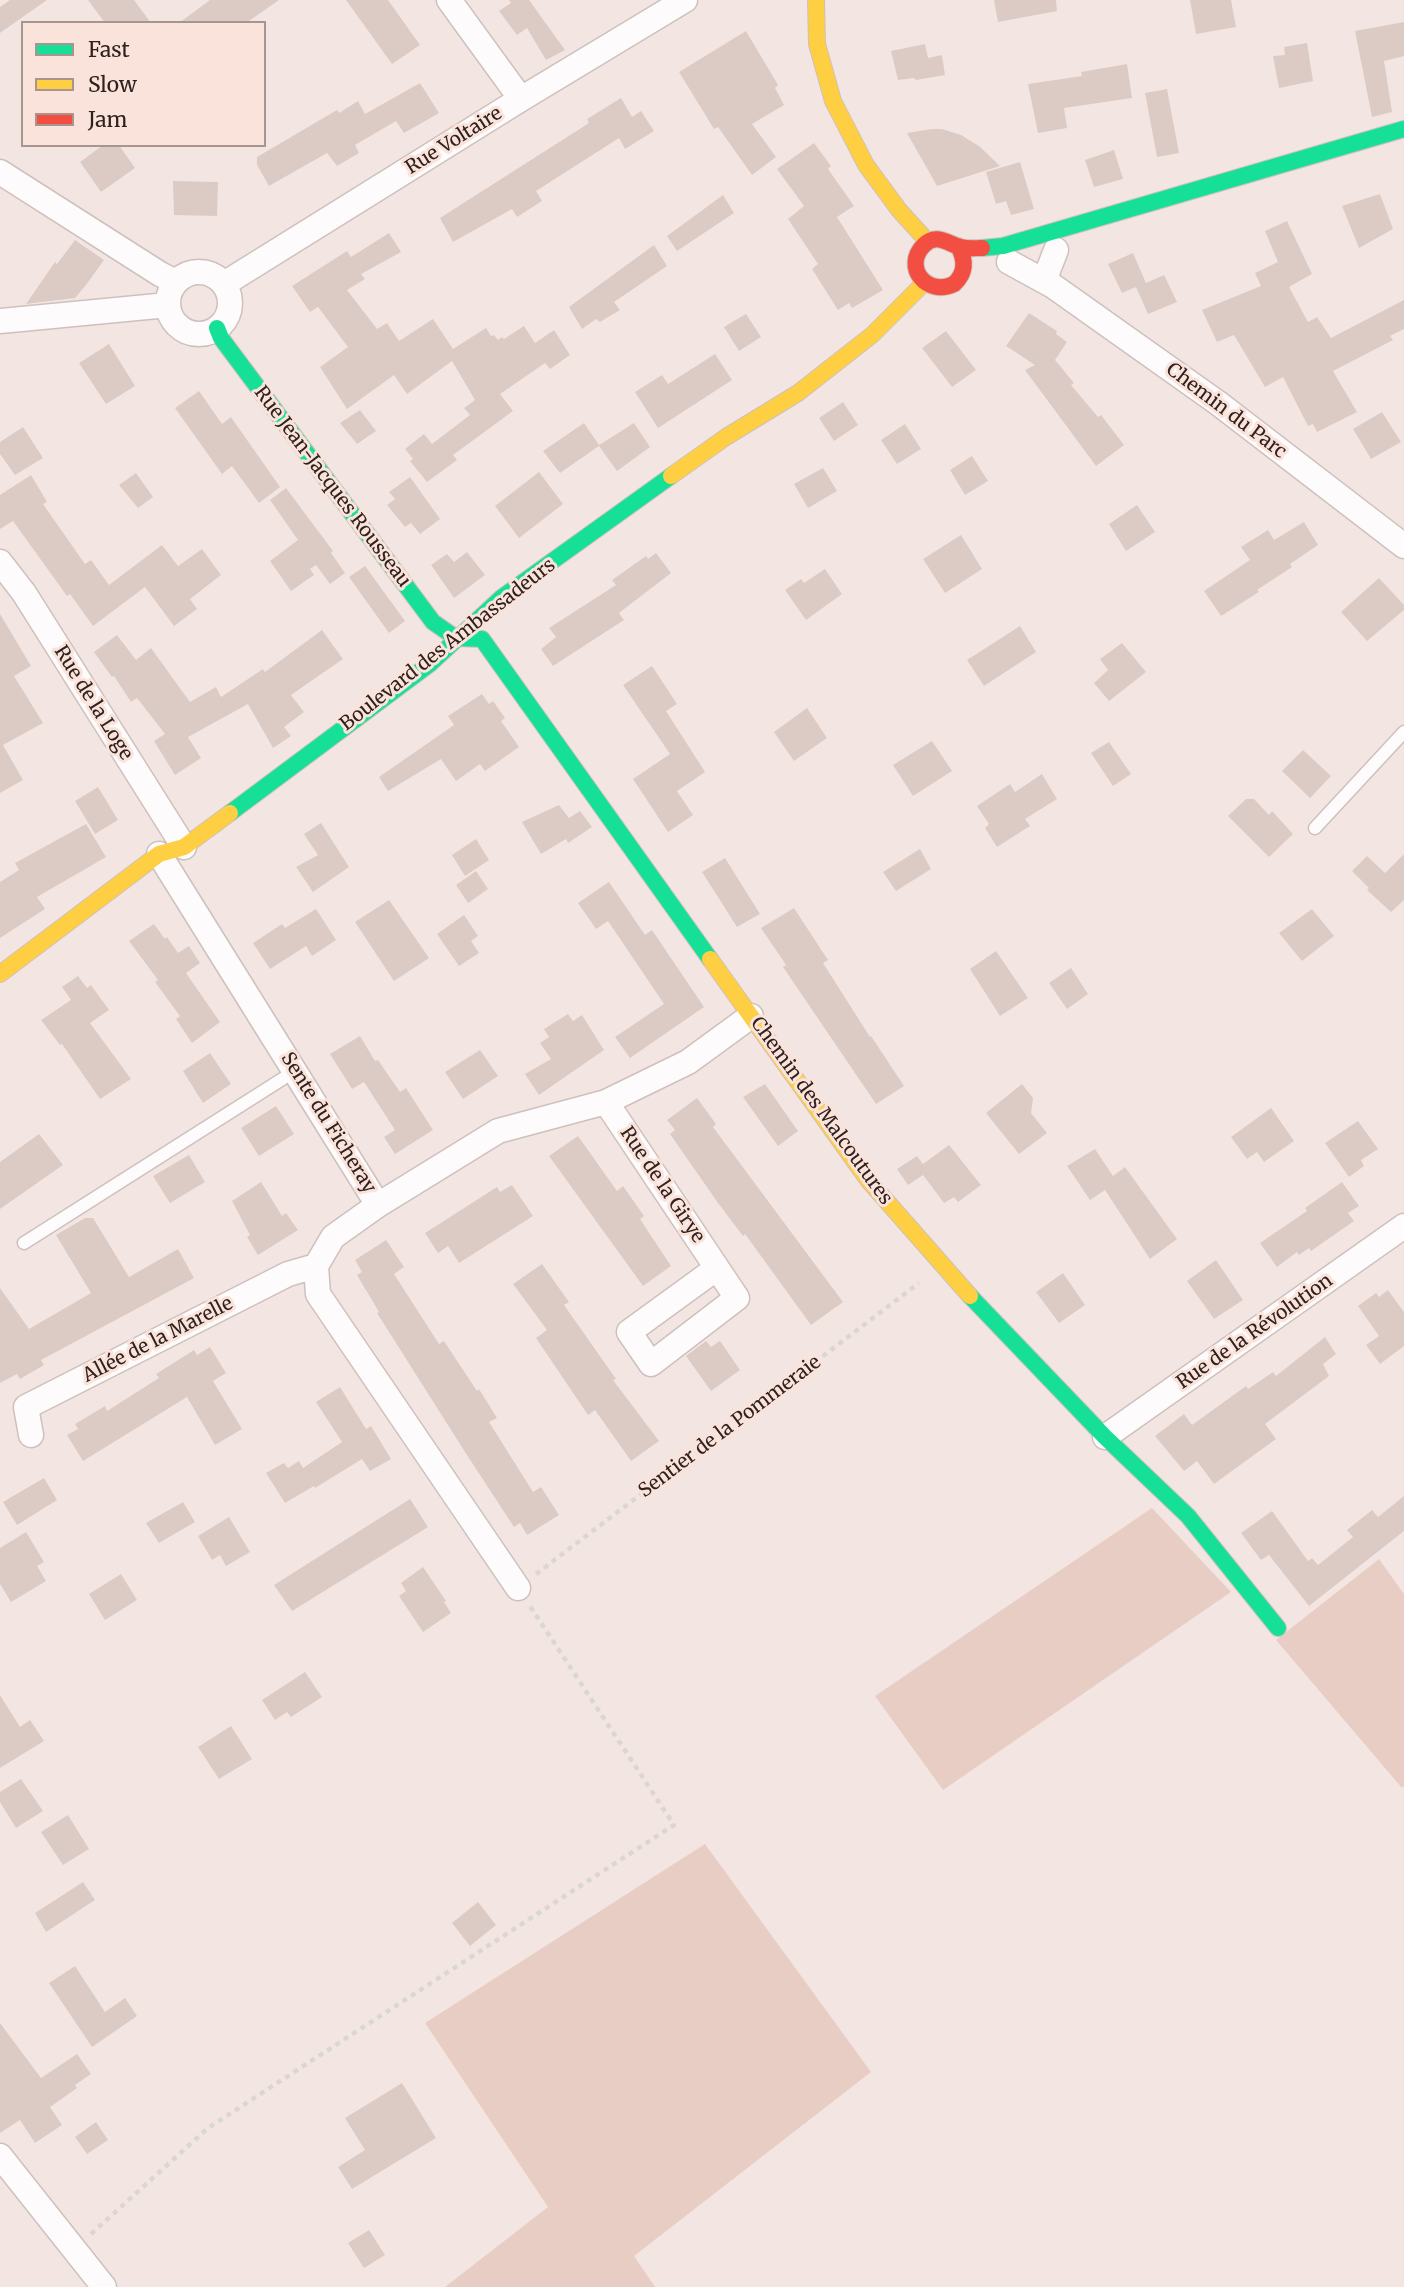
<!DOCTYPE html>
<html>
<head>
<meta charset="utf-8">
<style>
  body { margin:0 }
  #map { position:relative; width:1404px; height:2287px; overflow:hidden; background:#f3e6e2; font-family:Merriweather,serif }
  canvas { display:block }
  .legend { position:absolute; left:21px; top:21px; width:245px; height:126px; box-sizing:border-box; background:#fae3db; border:2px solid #a9958f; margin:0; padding:9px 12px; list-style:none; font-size:21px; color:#2f211d }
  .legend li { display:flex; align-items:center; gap:14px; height:35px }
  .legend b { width:35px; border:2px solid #a9958f }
</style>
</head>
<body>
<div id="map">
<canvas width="1404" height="2287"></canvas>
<ul class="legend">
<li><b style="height:9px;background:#16e098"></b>Fast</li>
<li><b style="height:9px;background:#ffcf43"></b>Slow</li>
<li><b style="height:9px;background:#f24e42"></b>Jam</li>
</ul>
</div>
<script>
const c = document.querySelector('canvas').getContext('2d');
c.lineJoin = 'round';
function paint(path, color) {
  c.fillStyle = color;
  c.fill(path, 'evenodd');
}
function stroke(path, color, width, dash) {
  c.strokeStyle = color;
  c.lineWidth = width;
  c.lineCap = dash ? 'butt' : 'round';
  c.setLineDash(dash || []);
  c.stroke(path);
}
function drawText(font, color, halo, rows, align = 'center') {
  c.font = font + ' Merriweather,serif';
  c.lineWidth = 6;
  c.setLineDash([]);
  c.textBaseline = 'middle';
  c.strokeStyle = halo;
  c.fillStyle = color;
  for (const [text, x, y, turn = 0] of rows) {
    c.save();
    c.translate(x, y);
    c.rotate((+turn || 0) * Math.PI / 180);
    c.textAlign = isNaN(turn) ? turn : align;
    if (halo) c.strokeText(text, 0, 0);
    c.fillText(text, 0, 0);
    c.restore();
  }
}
const green = new Path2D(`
  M1152 1508 1231 1592 943 1790 875 1696Z
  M1379 1559 1404 1594V1786L1402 1788 1276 1640Z
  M705 1844 871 2072 634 2256 655 2287H445L548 2207 425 2023Z`);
const building = new Path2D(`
  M10 0H47L0 33V7Z
  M88 0H134L151 23H105Z
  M210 0H279L246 23H179Z
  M346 0H388L420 45 392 64Z
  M509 0H529L565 50 546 60 527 28 517 35 499 11 511 3Z
  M994 0H1056L1057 11 998 22Z
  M1190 0H1231L1236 27 1196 34Z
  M1404 22V56L1384 61 1392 112 1372 117 1355 31Z
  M746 31 778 85 775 88 784 105 752 124 776 157 752 175 718 127 714 129 679 72Z
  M1307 43 1313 81 1279 88 1273 56 1285 55 1284 47Z
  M925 44 928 58 942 55 945 75 916 80 914 78 898 80 891 51Z
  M1127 64 1132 98 1064 108 1067 128 1038 133 1028 84 1082 76 1081 72Z
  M420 83 439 113 404 133 396 121 355 145 359 153 337 166 327 153 269 186 257 165V157L337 110 339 113 358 101 365 114Z
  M1167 89 1179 153 1157 157 1145 93Z
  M621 98 632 117 641 111 654 131 625 149 619 138 536 191 542 201 517 217 512 209 453 242 440 218 589 123 587 119Z
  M931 129H942L961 135 979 146 1000 166 937 186 907 133Z
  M814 143 831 166 828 169 854 206 837 217 883 290 852 308 849 303 838 310 812 269 818 264 788 219 804 206 777 169Z
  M103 145H119L135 168 101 192 80 162Z
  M1114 150 1123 179 1094 187 1085 160Z
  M1020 162 1034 209 1011 215 1006 201 996 204 986 172Z
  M173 181 218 182 217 216 174 215Z
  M1380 194 1393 229 1359 248 1342 206Z
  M723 195 734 213 677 251 667 236Z
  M1287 221 1312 274 1289 287 1308 322 1317 317 1331 338 1404 300V329L1390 336 1393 340 1333 371 1357 412 1317 432 1313 424 1308 426 1283 377 1265 387 1234 335 1217 342 1202 310 1261 286 1255 273 1278 262 1265 231Z
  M389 233 401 252 361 274 365 279 347 290 377 329 387 323 399 341 433 319 453 349 486 328 491 336 494 335 498 340 502 337 504 339 524 326 535 343 554 330 570 355 550 369 545 363 500 394 513 411 453 455 457 460 427 482 410 461 413 459 405 449 424 434 432 444 470 415 464 408 475 400 452 361 407 394 394 375 347 409 320 367 348 347 318 307 310 312 292 286 347 251 351 257Z
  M75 240 104 260 86 285 75 298 26 304 55 262 57 264Z
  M654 245 667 266 614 302 620 310 600 322 596 319 582 329 569 307Z
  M1133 253 1146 283 1164 275 1177 302 1148 314 1136 287 1122 293 1108 264Z
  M1029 313 1057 331 1056 334 1067 342 1055 360 1074 383 1071 385 1098 417 1101 415 1124 445 1096 466 1025 370 1035 365 1006 346Z
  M746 314 761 337 739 351 724 327Z
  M946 331 976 370 952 387 922 348Z
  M109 344 135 386 106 404 79 363Z
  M715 354 732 380 658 428 635 392 662 375 668 384Z
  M199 391 222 424 231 417 280 487 259 503 232 466 222 474 175 408Z
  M843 402 858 425 834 441 819 418Z
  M360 410 376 431 357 444 340 423Z
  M1382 412 1401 442 1371 459 1353 429Z
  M584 423 599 445 634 423 650 447 617 471 599 446 560 473 543 451Z
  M905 424 921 449 897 464 881 440Z
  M23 427 43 458 15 475 0 454V442Z
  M972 456 988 481 965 495 950 470Z
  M823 468 837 491 808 508 794 484Z
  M539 472 563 504 519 538 495 506Z
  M136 473 153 497 138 508 119 485Z
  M31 475 47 502 43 504 85 564 91 560 109 585 162 545 178 566 202 549 221 575 190 599 197 609 174 626 145 587 93 626 70 594 67 596 13 521 0 529V495Z
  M410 477 440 519 420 534 411 523 405 527 387 505 395 499 389 492Z
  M286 488 333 551 331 553 345 573 330 584 316 565 310 569 314 575 291 591 270 561 298 540 270 500Z
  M1137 505 1155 532 1126 551 1109 524Z
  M1304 522 1318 545 1290 564 1292 567 1257 590 1259 592 1221 616 1204 591 1250 560 1241 547 1268 530 1274 540Z
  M961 535 982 569 945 593 923 559Z
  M467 552 485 575 454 598 431 565 447 554 454 562Z
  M656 553 671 573 619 613 624 620 553 666 541 649 556 637 549 628 616 585 612 580 646 556 648 559Z
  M365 566 405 621 389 633 349 577Z
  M825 569 842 594 806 620 785 590 801 579 804 583Z
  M1379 578 1404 605V610L1367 641 1341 612Z
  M0 614 31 666 14 676 43 723 3 745 23 780 0 793Z
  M1020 626 1036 652 984 686 967 660Z
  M322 630 343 659 291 695 304 712 284 727 291 736 273 748 248 704 188 737 201 758 175 775 154 741 165 734 137 698 131 702 114 676 112 677 94 652 117 635 136 660 151 648 190 702 216 687 221 697 263 669 265 672Z
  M1122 643 1146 672 1109 701 1094 683 1108 670 1100 659Z
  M652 666 677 704 666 711 705 772 677 791 693 815 668 832 633 779 670 754 623 685Z
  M482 694 489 704 493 701 505 718 501 721 519 747 485 771 480 764 456 781 441 759 388 791 379 777 454 725 448 716Z
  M807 708 827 738 794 761 774 732Z
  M932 741 952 771 913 796 893 765Z
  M1109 742 1131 774 1113 786 1091 753Z
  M1303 750 1331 776 1310 798 1282 771Z
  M1042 774 1057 799 1025 819 1030 826 997 847 985 828 989 824 977 806 1010 784 1015 792Z
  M98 787 118 820 95 834 75 801Z
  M1246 799H1254L1269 815 1272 811 1293 834 1269 857 1228 816Z
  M559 805 569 818 580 811 592 827 568 843 566 839 541 854 522 822Z
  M321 823 349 867 313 892 296 867 318 855 304 834Z
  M86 824 106 857 37 897 45 909 0 938V882L19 870 15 863Z
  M476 839 489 860 465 876 452 855Z
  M920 849 931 869 896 891 883 872Z
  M1404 854V900L1391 912 1367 890 1369 888 1352 871 1367 856 1385 873Z
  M725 858 760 914 737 927 702 872Z
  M476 871 488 889 468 903 456 885Z
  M609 882 645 935 652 930 704 1007 630 1058 615 1037 664 1004 608 921 596 929 578 903Z
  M389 900 429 958 394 981 355 922Z
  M794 908 828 960 823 963 870 1037 871 1036 904 1086 876 1104 783 967 786 965 761 928Z
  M316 909 336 940 312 956 306 946 270 969 253 943 282 924 285 928Z
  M1312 909 1334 936 1302 961 1279 933Z
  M464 915 478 936 471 941 479 953 459 966 437 934Z
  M154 924 165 939 167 937 178 953 189 946 200 963 186 973 220 1022 192 1043 176 1019 180 1016 155 982 158 980 129 941Z
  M996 951 1028 998 1000 1016 970 969Z
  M1071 968 1088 994 1067 1009 1049 983Z
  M78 976 87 988 91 985 109 1010 90 1023 131 1079 100 1099 62 1044 60 1045 41 1020 71 1000 62 987Z
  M568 1014 573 1021 582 1015 604 1050 539 1095 525 1074 551 1059 540 1043 549 1037 544 1029Z
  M360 1036 375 1061 378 1060 400 1092 406 1088 433 1130 395 1154 384 1137 395 1130 364 1082 352 1089 330 1054Z
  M480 1050 498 1076 463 1099 445 1072Z
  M210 1053 231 1084 203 1103 183 1071Z
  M765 1084 798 1131 778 1146 743 1097Z
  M1022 1084 1033 1098 1031 1113 1047 1133 1019 1154 986 1113Z
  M697 1098 716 1124 713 1127 843 1302 811 1325 745 1234 743 1236 718 1203 670 1134 675 1130 667 1120Z
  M276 1106 294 1134 259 1156 241 1128Z
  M1271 1108 1294 1141 1264 1162 1257 1152 1247 1159 1231 1137Z
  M1358 1121 1378 1149 1361 1160 1364 1166 1349 1177 1325 1143Z
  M39 1134 63 1165 0 1209V1162Z
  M578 1136 617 1191 623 1186 644 1216 640 1219 671 1266 643 1286 549 1156Z
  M949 1145 981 1185 958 1202 954 1197 944 1203 923 1175 908 1185 897 1169 917 1156 923 1164Z
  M1095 1149 1113 1176 1125 1167 1177 1239 1150 1259 1105 1190 1090 1200 1067 1166Z
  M189 1155 205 1182 170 1203 153 1176Z
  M261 1182 282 1216 286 1213 298 1230 258 1255 247 1237 250 1235 232 1201Z
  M1342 1182 1359 1206 1348 1213 1354 1221 1311 1251 1309 1248 1299 1255 1297 1252 1277 1267 1260 1243 1307 1211 1305 1208Z
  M512 1185 533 1216 459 1263 448 1246 438 1253 425 1233 497 1187 500 1192Z
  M85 1218H93L129 1277 178 1249 194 1278 41 1360 44 1365 20 1379 17 1374 0 1383V1288L29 1329 91 1293 56 1235Z
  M386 1240 404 1267 394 1274 439 1344 444 1341 477 1391 479 1389 497 1418 489 1422 533 1492 541 1487 559 1515 527 1535 520 1523 514 1527 465 1452 377 1313 379 1312 357 1275 362 1272 355 1260Z
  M1216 1260 1243 1300 1214 1319 1187 1281Z
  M542 1264 569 1302 564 1305 616 1379 613 1380 659 1441 631 1461 595 1410 588 1415 536 1338 547 1330 513 1284Z
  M1063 1273 1085 1305 1059 1323 1036 1292Z
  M1388 1290 1404 1312V1346L1380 1364 1366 1345 1379 1336 1358 1306 1376 1293 1379 1297Z
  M1325 1337 1336 1354 1323 1364 1329 1376 1265 1424 1276 1439 1214 1484 1197 1461 1184 1471 1155 1436 1184 1414 1192 1425 1246 1386 1248 1389 1273 1372 1276 1376Z
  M706 1341 711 1347 720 1341 740 1370 711 1391 686 1356Z
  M210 1347 226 1373 213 1381 242 1429 215 1445 187 1397 83 1461 67 1435 78 1429 75 1424 105 1406 107 1411 159 1378 156 1374 194 1350 197 1355Z
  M340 1387 366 1429 371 1426 391 1459 370 1471 362 1459 315 1488 314 1486 285 1503 266 1473 284 1463 288 1468 299 1461 303 1468 342 1442 316 1402Z
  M44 1478 57 1500 17 1525 3 1502Z
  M1404 1496V1531L1309 1606 1269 1555 1261 1560 1241 1533 1272 1511 1308 1561 1312 1558 1318 1565 1353 1537 1347 1530 1372 1510 1378 1517Z
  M410 1499 428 1527 292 1611 274 1585Z
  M183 1502 195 1522 159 1543 146 1523Z
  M229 1517 250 1552 226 1566 220 1555 212 1560 198 1536Z
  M26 1532 44 1562 37 1566 46 1581 11 1602 0 1584V1548Z
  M423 1567 446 1601 444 1602 451 1613 423 1632 399 1596 406 1591 401 1583Z
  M121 1574 137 1600 105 1620 89 1594Z
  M305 1672 322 1697 291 1717 287 1712 275 1720 262 1700Z
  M0 1695 20 1727 30 1720 44 1741 0 1768Z
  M231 1726 252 1759 219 1779 198 1747Z
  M21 1779 43 1811 16 1828 0 1802V1792Z
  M68 1815 89 1849 63 1865 41 1832Z
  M83 1882 95 1900 46 1932 35 1913Z
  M478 1902 496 1925 470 1946 452 1923Z
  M75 1966 105 2012 125 1998 137 2016 92 2047 49 1983Z
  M0 2023 41 2078 77 2054 91 2074 75 2085 77 2088 50 2107 62 2125 35 2143 20 2120 0 2133Z
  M402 2083 436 2138 352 2189 338 2167 365 2150 345 2118Z
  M96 2122 108 2140 87 2154 75 2137Z
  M369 2230 385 2255 364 2268 348 2243Z`);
const path = new Path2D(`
  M536 1574 919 1283
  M91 2234 208 2128 674 1825 530 1606`);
const lane = new Path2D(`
  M1315 828 1404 732
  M24 1243 295 1071`);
const street = new Path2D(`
  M449 0 521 99
  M0 172 160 274 176 282
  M1009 262 1053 286 1218 403 1404 546
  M168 303a31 31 0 1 1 62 0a31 31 0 1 1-62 0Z
  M1044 281 1056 250
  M224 284 521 99 685 0
  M0 321 168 305
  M0 562 24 593 184 847
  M159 854 378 1205 333 1237 316 1266 318 1294 518 1588
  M606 1102 737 1298 651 1364 629 1332 717 1268
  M378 1205 498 1131 606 1102 688 1062 751 1016
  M31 1435 26 1407 288 1274 316 1266
  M1105 1437 1404 1226
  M0 2156 104 2287`);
const fast = new Path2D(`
  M982 248 1003 246 1404 129
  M217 328 221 338 433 622 456 638 482 639 710 959
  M230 813 431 663 501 598 671 476
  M970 1296 1105 1437 1188 1516 1278 1628`);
const slow = new Path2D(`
  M816 0 817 44 833 101 866 165 899 210 928 242
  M671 476 726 437 798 393 872 335 924 283
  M710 959 868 1180 970 1296
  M0 974 159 854 184 847 230 813`);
const jam = new Path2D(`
  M958 246C966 260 966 273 954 284 927 297 902 267 924 245 936 233 947 243 960 247 967 249 975 248 982 248`);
const streetNames = [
  ["Rue Voltaire",454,141,-32],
  ["Chemin du Parc",1226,411,37],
  ["Rue Jean-Jacques Rousseau",332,487,53],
  ["Boulevard des Ambassadeurs",448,645,-38],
  ["Rue de la Loge",93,703,58],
  ["Chemin des Malcoutures",821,1111,54],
  ["Sente du Ficheray",328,1123,58],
  ["Rue de la Girye",662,1185,56],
  ["Rue de la Révolution",1255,1332,-35],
  ["Allée de la Marelle",158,1340,-27],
  ["Sentier de la Pommeraie",730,1427,-37]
];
paint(green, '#e8cdc4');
paint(building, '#dccbc5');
stroke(lane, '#cec1bd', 15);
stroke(street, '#cec1bd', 27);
stroke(fast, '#cec1bd', 18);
stroke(slow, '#cec1bd', 18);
stroke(jam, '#cec1bd', 18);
stroke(path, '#dad6d4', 4.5, [5, 5]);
stroke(lane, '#fdfbfb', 12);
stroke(street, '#fdfbfb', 24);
stroke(fast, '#16e098', 16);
stroke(slow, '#ffcf43', 16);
stroke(jam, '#f24e42', 16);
drawText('19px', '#2f211d', '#fae3db', streetNames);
</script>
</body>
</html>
